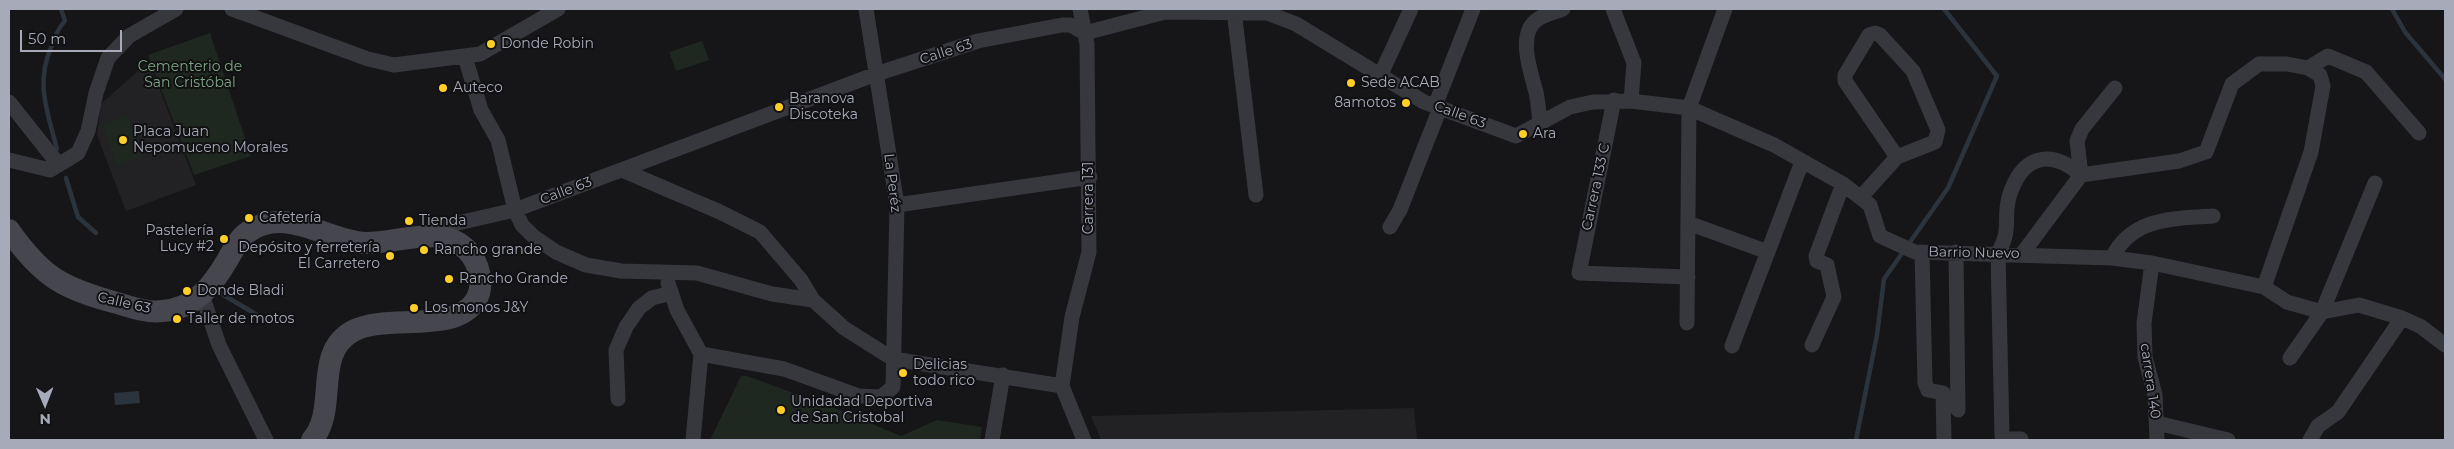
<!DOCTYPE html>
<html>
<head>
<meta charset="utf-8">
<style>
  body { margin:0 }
  #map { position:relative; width:2454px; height:449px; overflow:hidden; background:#161618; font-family:Montserrat,sans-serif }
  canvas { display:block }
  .frame { position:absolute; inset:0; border:10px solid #a7abb9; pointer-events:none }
  .north { position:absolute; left:20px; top:379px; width:50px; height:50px; -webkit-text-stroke:4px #111113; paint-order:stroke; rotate:179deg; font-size:14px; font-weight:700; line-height:20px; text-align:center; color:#a7abb9 }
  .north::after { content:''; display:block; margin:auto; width:18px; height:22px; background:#a7abb9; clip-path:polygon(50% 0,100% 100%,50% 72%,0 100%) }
  .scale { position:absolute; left:20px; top:30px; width:102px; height:22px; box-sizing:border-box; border:2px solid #a7abb9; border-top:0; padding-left:6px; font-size:15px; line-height:18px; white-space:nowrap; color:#a7abb9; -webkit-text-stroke:4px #111113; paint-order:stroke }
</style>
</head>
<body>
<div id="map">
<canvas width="2454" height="449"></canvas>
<div class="frame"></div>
<div class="north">N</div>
<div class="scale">50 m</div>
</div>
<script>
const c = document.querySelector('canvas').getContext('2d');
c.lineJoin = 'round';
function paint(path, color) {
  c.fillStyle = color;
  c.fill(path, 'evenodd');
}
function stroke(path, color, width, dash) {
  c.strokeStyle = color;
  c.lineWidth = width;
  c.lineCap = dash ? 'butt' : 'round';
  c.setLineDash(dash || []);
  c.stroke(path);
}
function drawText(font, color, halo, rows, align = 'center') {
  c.font = font + ' Montserrat,sans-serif';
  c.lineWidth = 4;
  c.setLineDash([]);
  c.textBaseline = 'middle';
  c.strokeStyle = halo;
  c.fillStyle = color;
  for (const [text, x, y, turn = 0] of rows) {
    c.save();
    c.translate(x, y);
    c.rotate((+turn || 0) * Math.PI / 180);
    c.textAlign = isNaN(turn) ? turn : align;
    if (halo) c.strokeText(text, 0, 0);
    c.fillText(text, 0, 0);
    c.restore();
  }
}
const built = new Path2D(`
  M149 61 196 185 126 211 97 135 101 104Z
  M1414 408 1417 440H1101L1091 416Z`);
const green = new Path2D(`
  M210 33 251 156 194 175 148 55Z
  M702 41 709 60 676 71 669 52Z
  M128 115 143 157 117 166 102 124Z
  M741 376H747L829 406 901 436 937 420 982 427 980 440H710Z`);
const water = new Path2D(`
  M139 391 140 403 115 405 114 393Z`);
const stream = new Path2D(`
  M2392 9 2405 32 2445 79
  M57 149C47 110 35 83 52 45 55 36 58 28 65 21L61 9
  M66 178 78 217 96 233
  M220 293 269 322
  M1856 440 1877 335 1884 279 1948 188 1997 76 1944 9`);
const street = new Path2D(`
  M232 9 368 59 394 65 480 54 558 9
  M1080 9 1087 44 1089 252 1072 317 1062 386 1084 440
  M1239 9 1235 19 1256 195
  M1613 9 1634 63 1631 101
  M1085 33 1165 12 1267 13 1296 24 1424 102 1516 136 1570 107 1593 102 1631 101 1689 108 1774 145 1843 184 1870 205 1880 236 1915 252 2112 258 2152 263 2264 287 2287 302 2322 312 2359 305 2402 318 2420 326 2445 345
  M465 57 481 110 498 140 515 210 522 225 534 237 556 252 586 265 621 271 697 273 772 294 813 300
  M2308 68 2328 56 2366 72 2419 133
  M1380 76 1411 9
  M1614 100 1579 273 1688 277
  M9 102 59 165
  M1435 106 1473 9
  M1540 123C1539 113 1538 102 1536 92 1531 73 1516 33 1538 19 1545 14 1555 12 1563 9
  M9 160 50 170 78 153 88 131 96 93 108 58 129 36 176 9
  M622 170 720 212 760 232 801 280 813 300 844 328 893 359 1062 386
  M2081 175 2077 141 2082 129 2115 88
  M1861 197 1897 157 1935 142 1938 130 1913 71 1880 35 1875 33 1869 35 1845 75V81L1897 157
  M897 205 1090 177
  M1688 223 1768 252
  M1390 227 1400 210 1440 108
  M426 233 449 225 515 210 876 74 978 41 1062 25H1070L1085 33
  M1922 252 1925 383 1928 390 1943 393 1944 440
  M1956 252 1958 410
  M2022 254 2081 175 2179 161 2206 152 2232 84 2259 64H2287L2308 68 2320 75 2323 86 2311 152 2264 287
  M2112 258C2132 217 2173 219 2213 216
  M2152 263 2144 323 2145 357 2155 395 2157 440
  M668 283 677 310 701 354
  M202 295 219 345 266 440
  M1687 323 1689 108 1725 9
  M1812 345 1834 297 1827 265 1817 261 1816 256 1843 184
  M1732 346 1802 162
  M2290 358 2322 312 2375 183
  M618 399 616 350 626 327 639 308 652 298 671 293
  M2157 423 2228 440
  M2021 439H2004L2002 436 1998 253C2012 229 2003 219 2009 197 2021 157 2049 147 2081 175
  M693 440 701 354 784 369 859 396 881 397 893 387 897 205 866 9
  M992 440 1003 375
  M2310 440 2318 426 2338 412 2402 318`);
const secondary = new Path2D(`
  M9 230C42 277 62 288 117 303 131 307 147 313 162 311 195 309 213 285 228 259 233 250 239 238 248 232 285 205 327 241 365 243 397 244 441 223 467 250 479 262 485 285 476 300 455 335 386 313 353 331 312 353 339 409 312 440`);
const markers = [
  [491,44,5,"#ffce27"],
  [1351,83,5,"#ffce27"],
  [443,88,5,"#ffce27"],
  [1406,103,5,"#ffce27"],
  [779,107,5,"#ffce27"],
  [1523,134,5,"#ffce27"],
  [123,140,5,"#ffce27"],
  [249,218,5,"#ffce27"],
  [409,221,5,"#ffce27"],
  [224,239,5,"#ffce27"],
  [424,250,5,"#ffce27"],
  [390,256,5,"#ffce27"],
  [449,279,5,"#ffce27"],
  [187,291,5,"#ffce27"],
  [414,308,5,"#ffce27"],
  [177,319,5,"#ffce27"],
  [903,373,5,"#ffce27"],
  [781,410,5,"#ffce27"]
];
const poiNames = [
  ["Donde Robin",501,44],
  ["Sede ACAB",1361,83],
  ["Auteco",453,88],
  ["Baranova",789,99],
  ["Discoteka",789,115],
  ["8amotos",1396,103,"right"],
  ["Placa Juan",133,132],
  ["Nepomuceno Morales",133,148],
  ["Ara",1533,134],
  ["Cafetería",259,218],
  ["Tienda",419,221],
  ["Pastelería",214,231,"right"],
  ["Lucy #2",214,247,"right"],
  ["Depósito y ferretería",380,248,"right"],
  ["El Carretero",380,264,"right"],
  ["Rancho grande",434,250],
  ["Rancho Grande",459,279],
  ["Donde Bladi",197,291],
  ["Los monos J&Y",424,308],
  ["Taller de motos",187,319],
  ["Delicias",913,365],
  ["todo rico",913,381],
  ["Unidadad Deportiva",791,402],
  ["de San Cristobal",791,418]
];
const streetNames = [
  ["Calle 63",946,52,-18],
  ["Calle 63",1460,115,20],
  ["La Peréz",892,183,83],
  ["Carrera 133 C",1596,187,-78],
  ["Calle 63",566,191,-21],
  ["Carrera 131",1089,198,-90],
  ["Barrio Nuevo",1974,253,1],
  ["Calle 63",124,303,13],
  ["carrera 140",2150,381,82]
];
const parkNames = [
  ["Cementerio de",190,67],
  ["San Cristóbal",190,83]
];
paint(built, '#222225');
paint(green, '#1e2720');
paint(water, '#2b333d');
stroke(stream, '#2b333d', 4.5);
stroke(street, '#37373e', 15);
stroke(secondary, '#45464e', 22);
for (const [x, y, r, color] of markers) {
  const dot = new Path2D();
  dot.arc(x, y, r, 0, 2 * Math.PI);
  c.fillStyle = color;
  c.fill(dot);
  stroke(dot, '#111113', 2);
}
drawText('14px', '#a7abb9', '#111113', poiNames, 'left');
drawText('14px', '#a7abb9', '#111113', streetNames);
drawText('14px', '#7da684', '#111113', parkNames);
</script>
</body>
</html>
